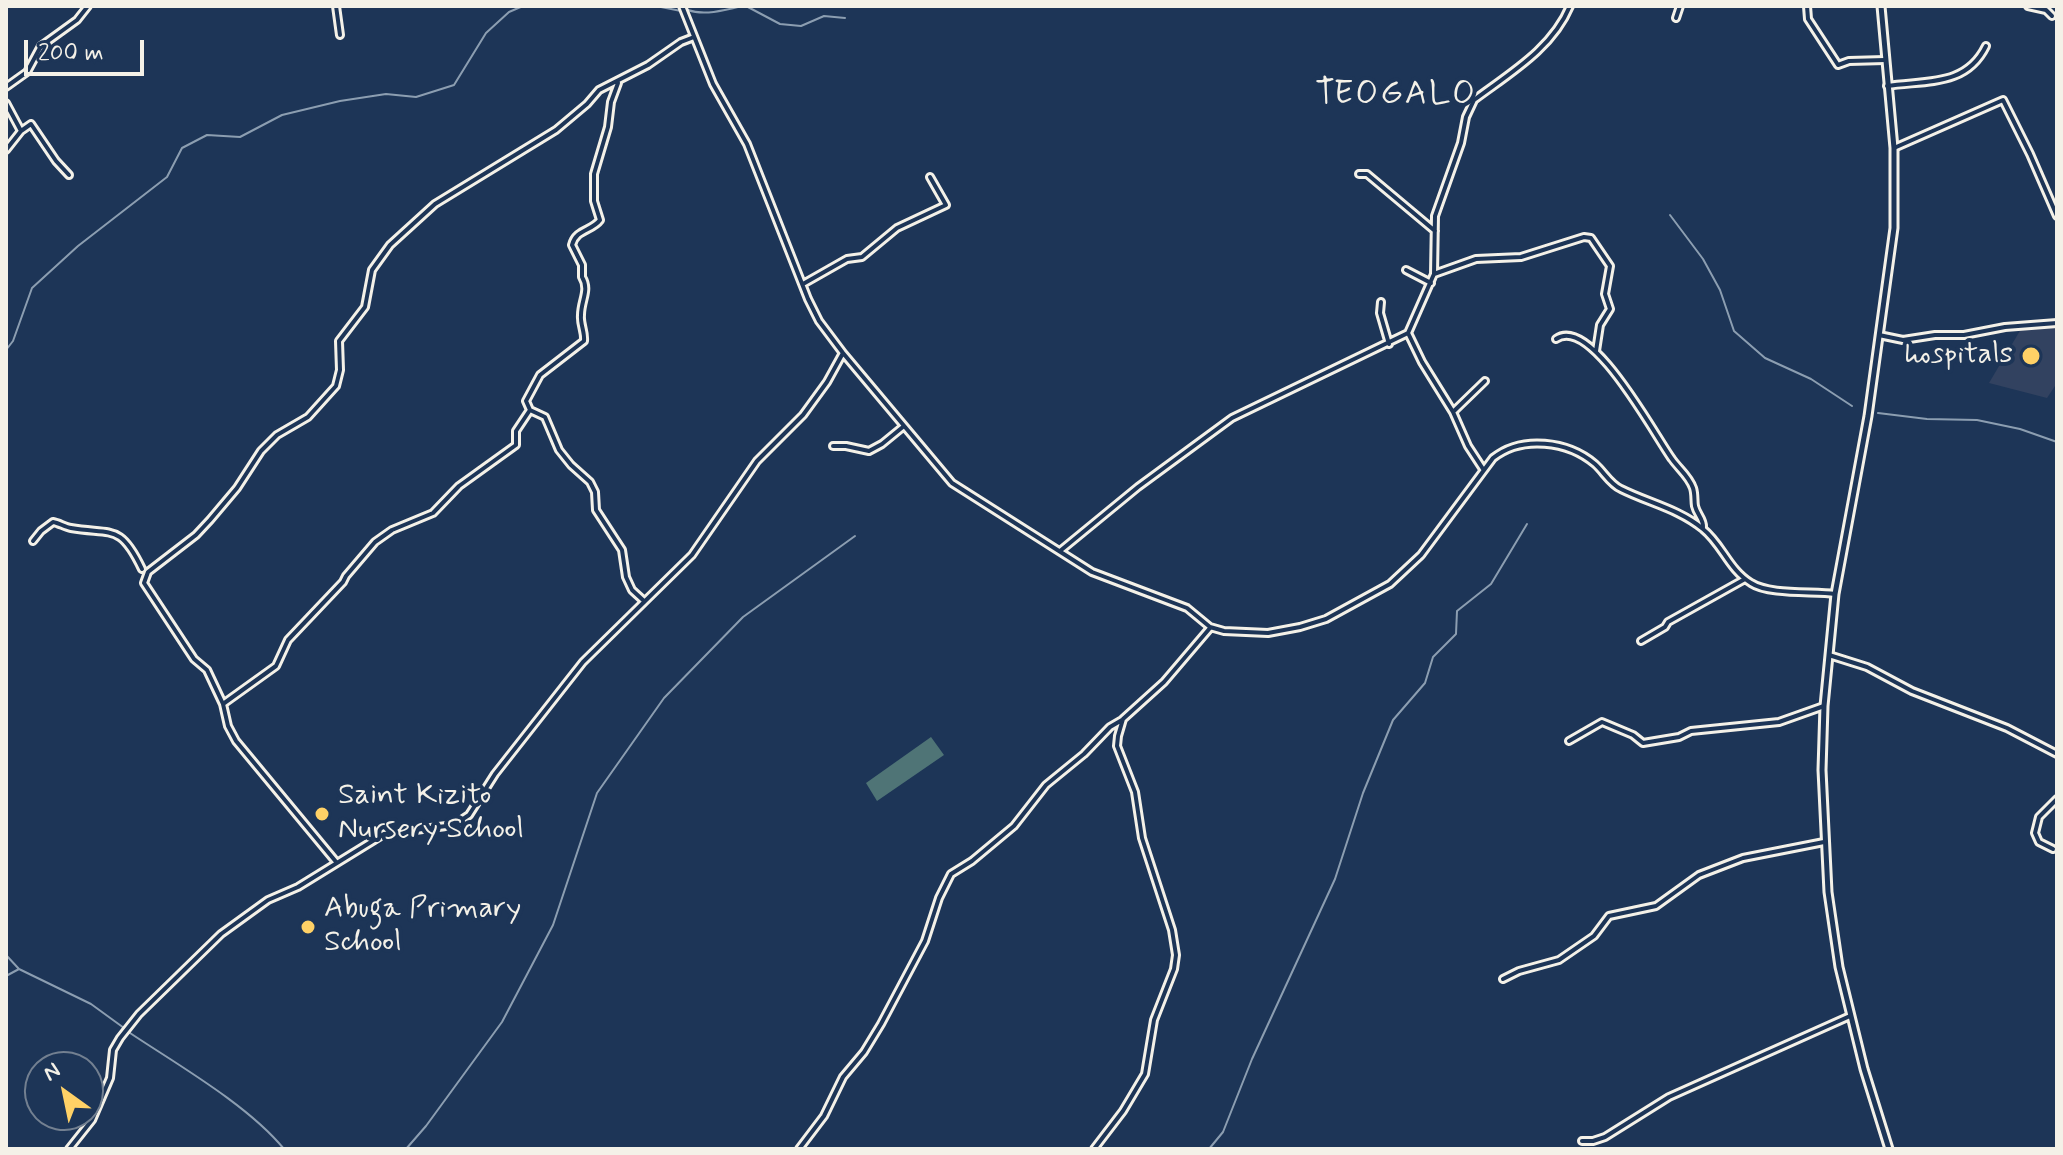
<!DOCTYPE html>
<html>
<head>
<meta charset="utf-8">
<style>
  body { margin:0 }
  #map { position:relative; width:2063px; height:1155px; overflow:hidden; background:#1d3557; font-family:Mynerve,sans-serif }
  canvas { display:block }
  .frame { position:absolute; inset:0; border:8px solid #f4f1e8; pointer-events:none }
  .north { position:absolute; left:24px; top:1051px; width:80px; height:80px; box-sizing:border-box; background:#1d3557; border:2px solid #738091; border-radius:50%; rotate:327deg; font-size:22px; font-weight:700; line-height:32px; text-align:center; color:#f4f1e8 }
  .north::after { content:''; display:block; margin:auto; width:28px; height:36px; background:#ffd166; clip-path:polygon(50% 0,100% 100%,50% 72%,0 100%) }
  .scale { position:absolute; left:24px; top:40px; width:120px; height:36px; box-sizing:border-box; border:4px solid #f4f1e8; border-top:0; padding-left:10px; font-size:24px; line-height:28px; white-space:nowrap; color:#f4f1e8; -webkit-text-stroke:6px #1d3557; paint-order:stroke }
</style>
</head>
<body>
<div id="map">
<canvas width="2063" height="1155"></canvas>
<div class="frame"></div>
<div class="north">N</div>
<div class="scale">200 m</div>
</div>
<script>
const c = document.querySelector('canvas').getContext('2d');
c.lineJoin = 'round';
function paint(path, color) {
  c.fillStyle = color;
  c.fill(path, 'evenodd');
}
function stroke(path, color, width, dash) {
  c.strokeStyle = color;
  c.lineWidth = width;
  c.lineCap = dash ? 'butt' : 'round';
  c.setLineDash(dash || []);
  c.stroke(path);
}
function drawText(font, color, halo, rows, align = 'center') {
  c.font = font + ' Mynerve,sans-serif';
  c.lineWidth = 8;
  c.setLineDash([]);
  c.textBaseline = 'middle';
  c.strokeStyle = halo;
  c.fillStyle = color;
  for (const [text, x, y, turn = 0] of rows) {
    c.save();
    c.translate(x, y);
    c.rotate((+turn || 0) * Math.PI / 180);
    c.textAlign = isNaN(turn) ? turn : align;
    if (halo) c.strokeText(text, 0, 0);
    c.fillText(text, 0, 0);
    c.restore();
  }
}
const built = new Path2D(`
  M2057 325V383L2047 398 1989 383 2021 329Z`);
const green = new Path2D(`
  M931 737 944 755 877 801 866 783Z`);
const stream = new Path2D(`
  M656 6 681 11
  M746 6 780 24 801 26 824 16 845 18
  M688 10C704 16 726 10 742 6
  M1670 215 1703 259 1720 290 1734 331 1765 358 1811 379 1852 406
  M6 350 13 341 32 288 78 246 167 177 182 148 207 135 240 137 282 115 340 101 386 94 416 97 454 85 486 33 509 12 523 6
  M1878 413 1927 419 1977 420 2020 429 2057 442
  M6 955 19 969 91 1004 124 1028
  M6 976 19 969
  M130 1033C178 1065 248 1105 284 1149
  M406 1149 426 1126 502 1022 553 925 597 793 664 698 743 617 855 536
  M1209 1149 1223 1132 1252 1059 1335 879 1363 793 1393 720 1425 683 1433 657 1456 634 1457 611 1491 584 1527 524`);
const minor = new Path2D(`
  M336 6 340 35
  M682 6 713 84 747 144 808 299 819 321 843 353 952 483 1092 572 1187 608 1210 627 1224 631 1268 633 1300 627 1326 619 1390 584 1421 555 1493 458C1522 435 1568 441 1595 464 1604 472 1610 484 1621 489 1649 503 1679 509 1703 529 1722 544 1729 570 1751 583 1769 595 1813 591 1835 594
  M1807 6 1808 19 1838 65 1849 61 1885 60
  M2028 6 2046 10 2052 16
  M1676 18 1680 6
  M618 83 611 102 608 127 594 174V201L600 220C592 231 576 229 572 245L582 265V277C590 290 581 300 581 315 580 324 585 332 584 341L540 375 526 401 530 410 545 417 559 450 571 465 590 482 595 492 596 510 622 550 626 577 632 590 644 601
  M1887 86C1926 80 1966 87 1986 46
  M6 87 27 72 41 46 77 20 88 6
  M6 103 21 131 31 124 56 161 69 175
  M1894 148 2003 100 2030 154 2057 216
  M6 150 21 131
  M1359 174H1367L1435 231
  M1406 270 1431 283
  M1434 274 1476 259 1521 257 1584 237 1591 238 1610 266 1605 294 1610 309 1600 325 1596 351
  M803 284 847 259 862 257 897 228 946 205 930 177
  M1381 302 1380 313 1389 344
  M1408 333 1422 362 1453 412 1468 446 1483 469
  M1879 335 1903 340 1935 335H1964L2005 327 2057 323
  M1556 339C1591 314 1655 436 1672 459 1679 469 1689 476 1693 488 1695 494 1694 500 1695 506 1697 515 1704 519 1703 528
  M1453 412 1485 381
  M833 446H846L869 451 882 444 904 426
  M33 541 41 531 53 522C59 523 65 527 71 528 112 535 120 523 142 569
  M1060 551 1138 487 1232 418 1408 333 1434 274 1435 216 1461 143 1466 117 1474 100C1510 73 1552 49 1570 6
  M1641 641 1665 627 1668 622 1745 579
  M1829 655 1867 667 1912 691 2007 728 2057 754
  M223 704 207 670 194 659 144 583 148 572 196 535 210 520 237 488 261 451 277 435 308 417 336 386 340 370 339 341 365 307 372 270 390 245 435 204 556 130 587 104 599 90 648 65 681 42 694 37
  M1569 741 1602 722 1633 735 1643 743 1679 737 1691 731 1779 722 1824 706
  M2053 849 2039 842 2035 833 2039 817 2057 799
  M337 863 236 741 228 726 223 704 276 666 288 640 343 582 346 576 375 542 392 530 433 513 459 486 516 445V431L530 410
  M1503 979 1519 971 1559 960 1594 936 1609 916 1656 906 1699 875 1743 858 1824 842
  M1582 1141H1593L1605 1137 1669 1097 1850 1016
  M69 1149 92 1120 110 1078 113 1050 120 1038 139 1014 221 934 268 900 298 887 384 834 454 825 469 815 495 774 583 662 692 555 757 461 803 415 827 382 843 353
  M799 1149 824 1116 843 1077 864 1052 881 1024 925 941 939 898 951 874 972 861 1014 826 1046 785 1084 754 1110 727 1122 720
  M1094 1149 1123 1111 1145 1074 1154 1020 1174 969 1176 955 1172 930 1142 838 1135 792 1117 746 1118 736 1123 719 1164 682 1210 628`);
const secondary = new Path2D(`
  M1881 6 1894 148V228L1868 416 1835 594 1824 706 1822 770 1828 892 1839 967 1864 1069 1889 1149`);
const markers = [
  [2031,356,10,"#ffd166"],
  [322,814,8,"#ffd166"],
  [308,927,8,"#ffd166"]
];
const poiNames = [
  ["hospitals",2013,356,"right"],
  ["Saint Kizito",338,797],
  ["Nursery School",338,831],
  ["Abuga Primary",324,910],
  ["School",324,944]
];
const quarterNames = [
  ["TEOGALO",1396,96]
];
paint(built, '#324260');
paint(green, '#4f7476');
stroke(stream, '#8c9eb1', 2);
stroke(minor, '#f4f1e8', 10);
stroke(secondary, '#f4f1e8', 11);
stroke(minor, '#1d3557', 4);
stroke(secondary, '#1d3557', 5);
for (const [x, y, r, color] of markers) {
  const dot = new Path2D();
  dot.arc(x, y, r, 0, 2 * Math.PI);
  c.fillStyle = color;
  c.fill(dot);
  stroke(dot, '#1d3557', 3);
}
drawText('30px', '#f4f1e8', '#1d3557', poiNames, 'left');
c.letterSpacing = '2px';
drawText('34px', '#f4f1e8', '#1d3557', quarterNames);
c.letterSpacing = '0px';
</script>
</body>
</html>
